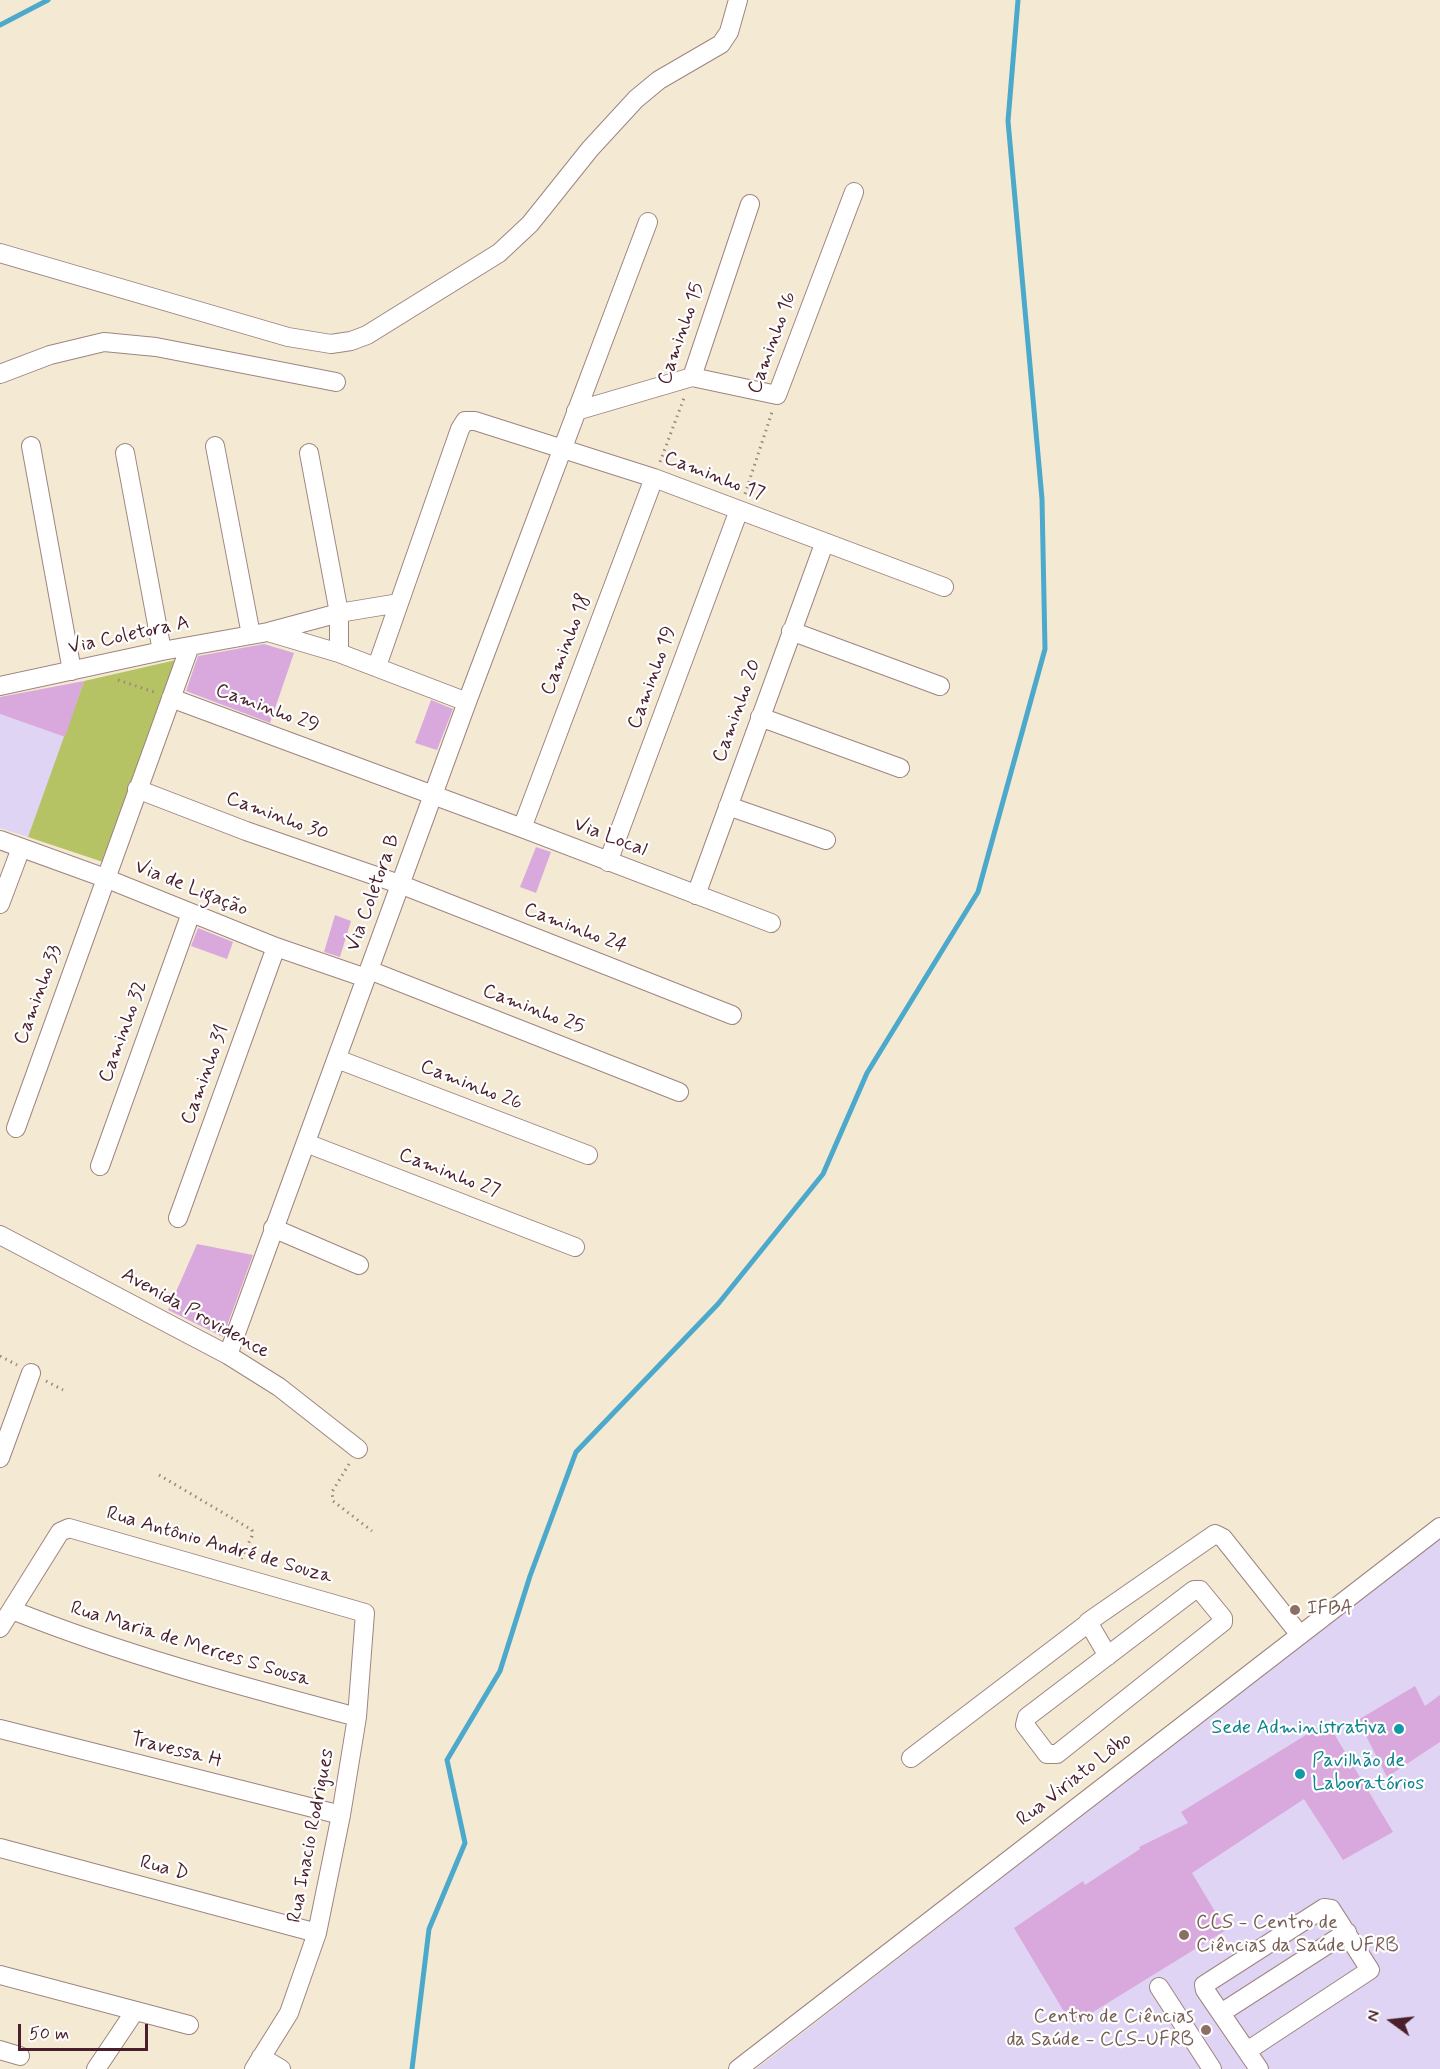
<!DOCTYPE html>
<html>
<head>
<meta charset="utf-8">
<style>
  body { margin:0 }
  #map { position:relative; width:1440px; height:2069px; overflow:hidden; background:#f4ead4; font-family:Mynerve,sans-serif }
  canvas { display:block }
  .north { position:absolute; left:1362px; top:1991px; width:60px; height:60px; -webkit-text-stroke:4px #fff; paint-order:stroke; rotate:285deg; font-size:16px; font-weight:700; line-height:24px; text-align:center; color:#4a1f2b }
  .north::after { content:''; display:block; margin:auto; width:21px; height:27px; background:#4a1f2b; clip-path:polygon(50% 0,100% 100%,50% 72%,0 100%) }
  .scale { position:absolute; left:18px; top:2024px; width:130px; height:27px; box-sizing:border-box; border:3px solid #4a1f2b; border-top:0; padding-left:8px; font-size:18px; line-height:21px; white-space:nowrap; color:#4a1f2b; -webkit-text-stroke:4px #fff; paint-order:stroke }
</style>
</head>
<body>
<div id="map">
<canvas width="1440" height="2069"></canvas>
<div class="north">N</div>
<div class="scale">50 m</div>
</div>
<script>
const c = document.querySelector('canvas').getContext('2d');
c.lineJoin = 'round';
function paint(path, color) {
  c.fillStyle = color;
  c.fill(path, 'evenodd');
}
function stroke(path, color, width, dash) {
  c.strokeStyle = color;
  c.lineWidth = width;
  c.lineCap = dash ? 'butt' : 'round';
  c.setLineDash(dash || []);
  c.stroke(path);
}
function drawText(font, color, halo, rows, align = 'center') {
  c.font = font + ' Mynerve,sans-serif';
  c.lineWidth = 4.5;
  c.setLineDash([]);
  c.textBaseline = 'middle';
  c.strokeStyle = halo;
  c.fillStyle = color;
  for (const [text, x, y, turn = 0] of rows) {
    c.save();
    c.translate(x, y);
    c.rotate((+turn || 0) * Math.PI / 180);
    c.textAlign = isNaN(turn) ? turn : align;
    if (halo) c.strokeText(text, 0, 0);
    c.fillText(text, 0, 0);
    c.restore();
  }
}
const built = new Path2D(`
  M0 714 65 737 28 837 0 828Z
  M1440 1536V2069H756L1102 1800Z`);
const green = new Path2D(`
  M176 660 103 862 28 837 84 681Z`);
const stream = new Path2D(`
  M0 25 48 0
  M412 2069 429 1929 465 1843 447 1760 500 1671 530 1576 576 1452 718 1304 823 1174 867 1073 978 892 1045 649 1042 499 1008 121 1018 0`);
const building = new Path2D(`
  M264 644 294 653 270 723 186 691 198 656Z
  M84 681 65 737 0 714V697Z
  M431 700 453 709 437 750 415 743Z
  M536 847 551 852 536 893 520 887Z
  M335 915 351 921 340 957 324 952Z
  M198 928 233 942 227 959 191 946Z
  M197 1244 253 1255 223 1337 168 1310Z
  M1415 1686 1425 1706 1440 1695V1742L1387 1777 1358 1720Z
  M1327 1722 1393 1832 1343 1860 1304 1799 1192 1873 1226 1930 1072 2025 1014 1928 1083 1881 1085 1885 1140 1849 1139 1847 1188 1823 1181 1812Z`);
const path = new Path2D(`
  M660 462 684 398
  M745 494 772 412
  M118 680 157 693
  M0 1356 17 1365
  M46 1381 63 1390
  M349 1464 332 1492 333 1501 372 1531
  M159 1475 252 1530V1536L241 1559`);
const minor = new Path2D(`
  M0 253 288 337 331 344 351 341 367 335 499 253 530 224 590 149 636 99 659 80 721 44 729 32 738 0
  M0 374 50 355 104 342 156 347 336 382
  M692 377 750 204
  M576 411 692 377 777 395 854 192
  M31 446 72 671
  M215 446 251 635
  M125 453 162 651
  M309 453 339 613V653
  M791 631 940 686
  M268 632 339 653 467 702
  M377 666 460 429 465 421H475L654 478 944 587
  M0 686 162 651 268 632 339 613 399 603
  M171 698 522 828 771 923
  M760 717 900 768
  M137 789 246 831 402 885 732 1015
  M728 806 826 840
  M522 828 654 478
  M0 840 105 878 276 947 366 978
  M608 862 739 510
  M696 895 824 544
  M0 904 21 848
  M369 970 679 1092
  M337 1059 588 1155
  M16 1128 190 646
  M306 1143 575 1247
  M100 1166 191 913
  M178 1218 276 947
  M273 1228 359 1265
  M0 1235 228 1355 279 1387 358 1449
  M228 1355 467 702 648 222
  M0 1458 31 1373
  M1194 1590H1200L1223 1618V1622L1057 1754H1047L1025 1725 1027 1717Z
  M12 1610C124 1655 241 1686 357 1717
  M0 1628 60 1532 69 1528 365 1613 357 1717 341 1815 317 1933 289 2013 254 2069
  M1108 1656 1088 1622 1215 1534 1223 1538 1300 1635
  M0 1729 341 1815
  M911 1758 1087 1624
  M0 1848 317 1933
  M0 1975 189 2025
  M1159 1987 1212 2069
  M1221 2013 1347 1932
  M0 2050 20 2056
  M1247 2051 1370 1970 1331 1909 1324 1908 1204 1985 1205 1990 1259 2069
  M261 2057 281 2069
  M96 2069 135 2011
  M738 2069 1440 1527`);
const markers = [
  [1295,1610,6,"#8d6e63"],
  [1399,1729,6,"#0f9aa8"],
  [1300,1774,6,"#0f9aa8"],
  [1184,1935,6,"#8d6e63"],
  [1206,2030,6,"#8d6e63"]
];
const streetNames = [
  ["Caminho 15",682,334,-71],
  ["Caminho 16",773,343,-70],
  ["Caminho 17",714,477,21],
  ["Via Coletora A",129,636,-12],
  ["Caminho 18",567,645,-69],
  ["Caminho 19",653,678,-70],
  ["Caminho 29",267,709,20],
  ["Caminho 20",738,711,-70],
  ["Caminho 30",277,817,20],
  ["Via Local",610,838,21],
  ["Via de Ligação",191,889,22],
  ["Via Coletora B",374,893,-70],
  ["Caminho 24",575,929,21],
  ["Caminho 33",39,995,-70],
  ["Caminho 25",533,1010,21],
  ["Caminho 32",124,1032,-70],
  ["Caminho 31",206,1075,-70],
  ["Caminho 26",471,1086,21],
  ["Caminho 27",449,1174,21],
  ["Avenida Providence",195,1314,29],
  ["Rua Antônio André de Souza",219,1546,16],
  ["Rua Maria de Merces S Sousa",190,1645,17],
  ["Travessa H",176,1751,14],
  ["Rua Viriato Lôbo",1075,1780,-38],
  ["Rua Inacio Rodrigues",312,1836,-79],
  ["Rua D",164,1869,15]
];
const educationNames = [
  ["IFBA",1307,1610],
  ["CCS - Centro de",1196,1924],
  ["Ciências da Saúde UFRB",1196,1947],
  ["Centro de Ciências",1194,2018,"right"],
  ["da Saúde - CCS-UFRB",1194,2041,"right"]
];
const cultureNames = [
  ["Sede Administrativa",1387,1729],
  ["Pavilhão de",1312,1762,"left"],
  ["Laboratórios",1312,1785,"left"]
];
paint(built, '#e0d4f4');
paint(green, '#b6c365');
stroke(stream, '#4da9cb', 5);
paint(building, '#d9a9dd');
stroke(minor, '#9f8480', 20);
stroke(path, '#9f8480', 3, [1.5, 4.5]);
stroke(minor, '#fff', 18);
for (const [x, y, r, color] of markers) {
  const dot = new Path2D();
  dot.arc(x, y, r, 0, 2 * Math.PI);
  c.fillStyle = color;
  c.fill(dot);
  stroke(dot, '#fff', 2);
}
drawText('20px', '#4a1f2b', '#fff', streetNames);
drawText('20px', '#785e54', '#fff', educationNames, 'left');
drawText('20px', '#0d838f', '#fff', cultureNames, 'right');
</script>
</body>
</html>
